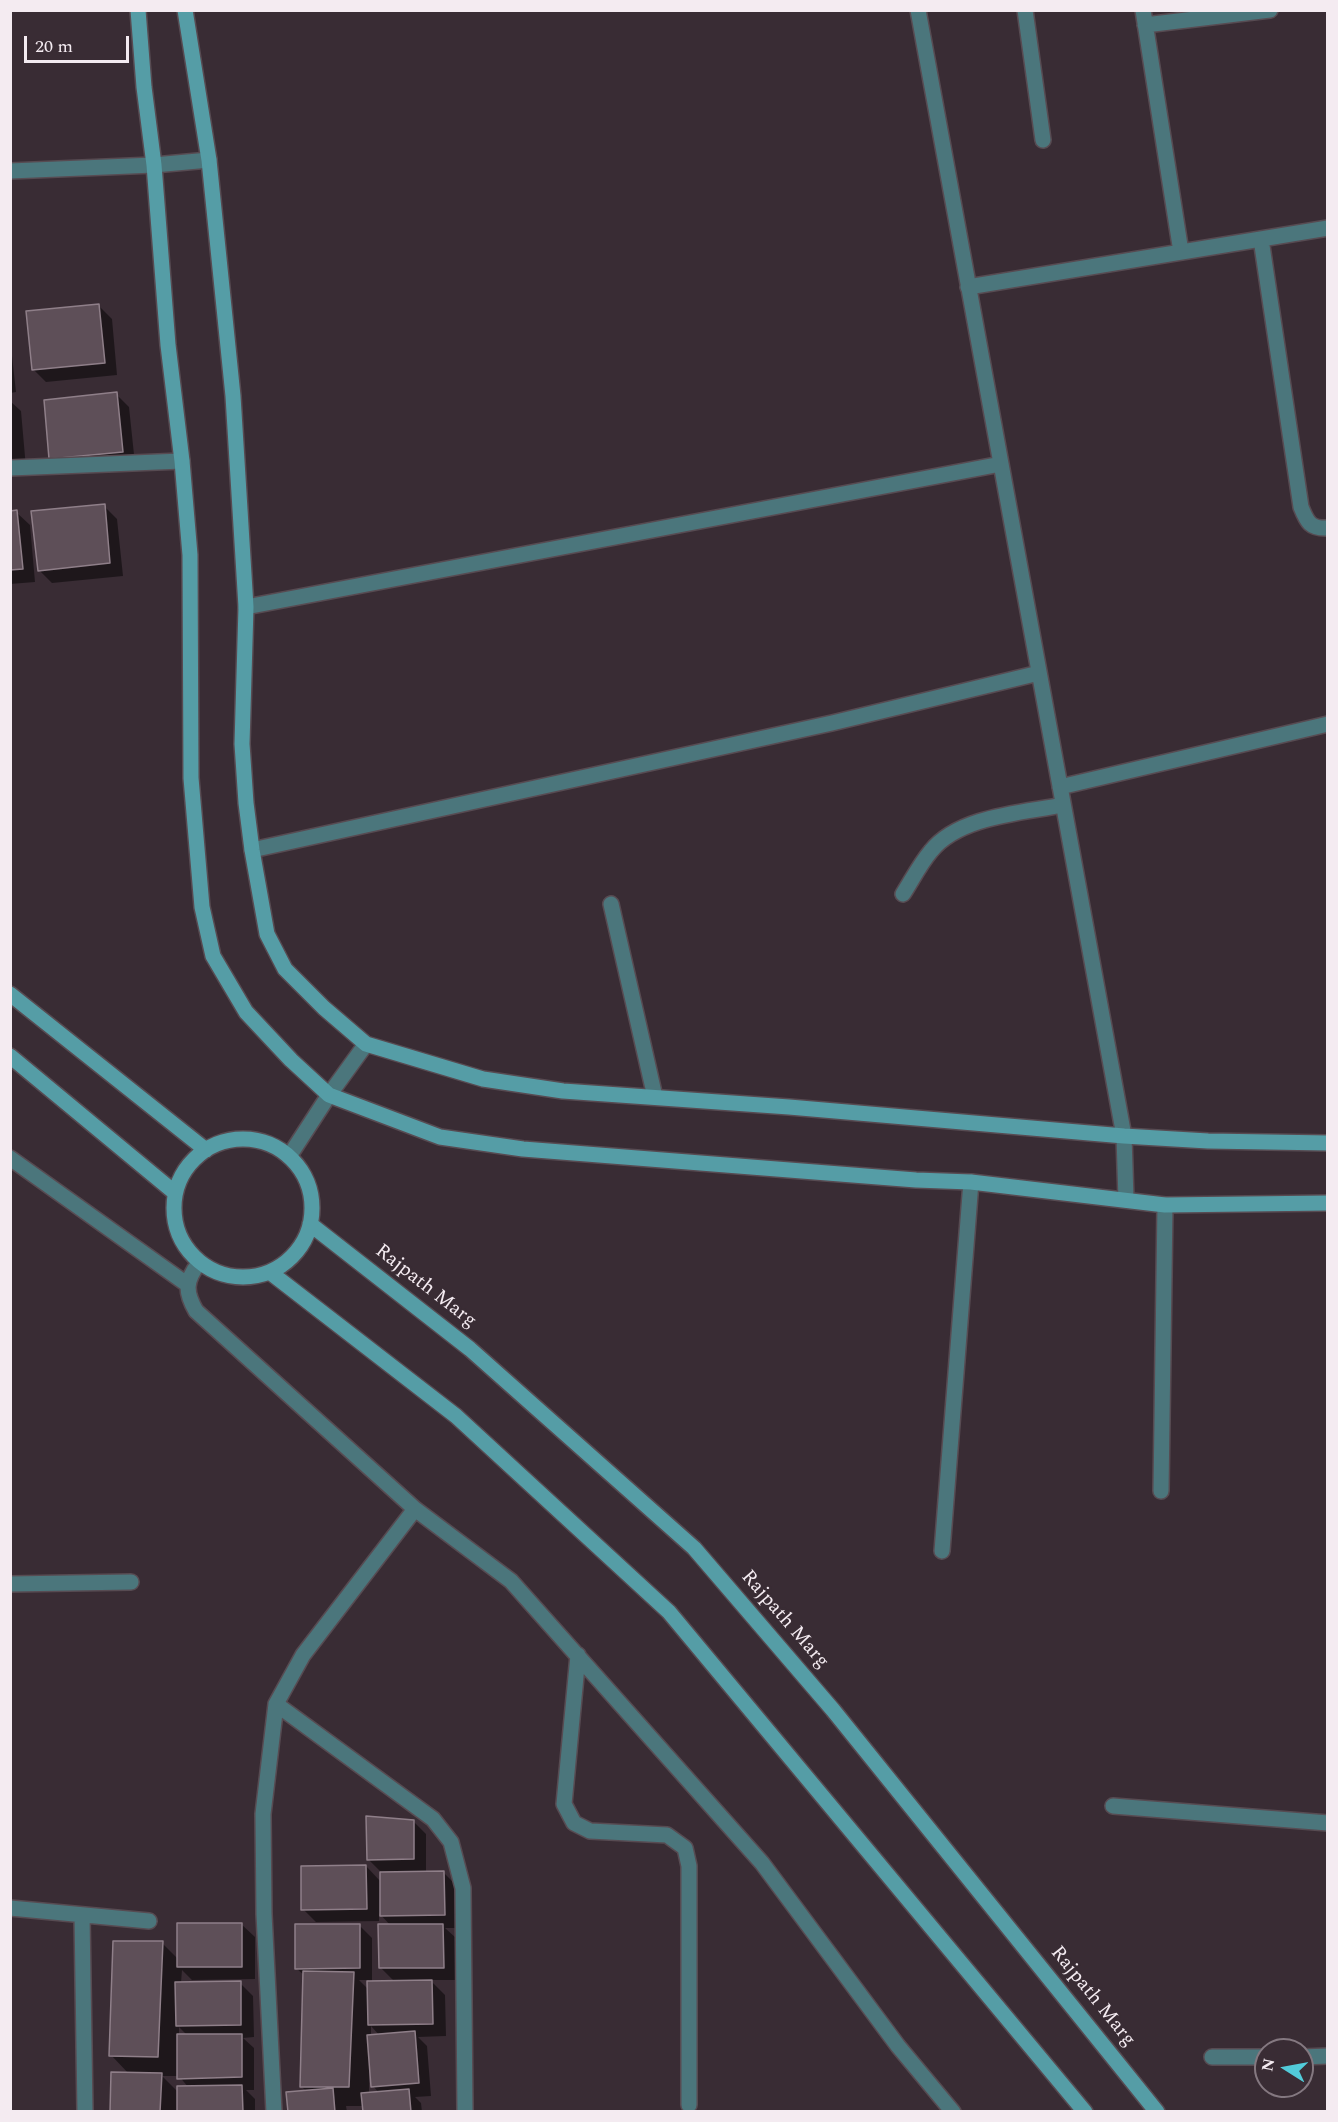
<!DOCTYPE html>
<html>
<head>
<meta charset="utf-8">
<style>
  body { margin:0 }
  #map { position:relative; width:1338px; height:2122px; overflow:hidden; background:#392c34; font-family:Spectral,serif }
  canvas { display:block }
  .frame { position:absolute; inset:0; border:12px solid #f4ebf1; pointer-events:none }
  .north { position:absolute; left:1254px; top:2038px; width:60px; height:60px; box-sizing:border-box; background:#392c34; border:2px solid #847880; border-radius:50%; rotate:281deg; font-size:16px; font-weight:700; line-height:24px; text-align:center; color:#f4ebf1 }
  .north::after { content:''; display:block; margin:auto; width:21px; height:27px; background:#52cbd9; clip-path:polygon(50% 0,100% 100%,50% 72%,0 100%) }
  .scale { position:absolute; left:24px; top:36px; width:105px; height:27px; box-sizing:border-box; border:3px solid #f4ebf1; border-top:0; padding-left:8px; font-size:18px; line-height:21px; white-space:nowrap; color:#f4ebf1; -webkit-text-stroke:4px #392c34; paint-order:stroke }
</style>
</head>
<body>
<div id="map">
<canvas width="1338" height="2122"></canvas>
<div class="frame"></div>
<div class="north">N</div>
<div class="scale">20 m</div>
</div>
<script>
const c = document.querySelector('canvas').getContext('2d');
c.lineJoin = 'round';
function paint(path, color) {
  c.fillStyle = color;
  c.fill(path, 'evenodd');
}
function stroke(path, color, width, dash) {
  c.strokeStyle = color;
  c.lineWidth = width;
  c.lineCap = dash ? 'butt' : 'round';
  c.setLineDash(dash || []);
  c.stroke(path);
}
function drawText(font, color, halo, rows, align = 'center') {
  c.font = font + ' Spectral,serif';
  c.lineWidth = 4.5;
  c.setLineDash([]);
  c.textBaseline = 'middle';
  c.strokeStyle = halo;
  c.fillStyle = color;
  for (const [text, x, y, turn = 0] of rows) {
    c.save();
    c.translate(x, y);
    c.rotate((+turn || 0) * Math.PI / 180);
    c.textAlign = isNaN(turn) ? turn : align;
    if (halo) c.strokeText(text, 0, 0);
    c.fillText(text, 0, 0);
    c.restore();
  }
}
const shadow = new Path2D(`
  M99 306 112 319 117 375 46 382 33 369Z
  M10 338 16 392 10 393Z
  M116 394 129 407 135 464 64 471 51 458Z
  M10 401 21 411 26 468 10 470Z
  M104 506 117 519 123 576 52 583 39 570Z
  M10 512H16L30 525 35 582 10 584Z
  M413 1821 426 1834V1873H444L457 1886V1928H445L456 1938 457 1980H430L445 1995 446 2036 418 2037 427 2046 431 2096 415 2097 421 2103 422 2112H364V2106H346L347 2112H289L307 2092 301 2086 305 1976 296 1968 359 1925 372 1938V1982H395L380 1967 391 1926 379 1913V1921L316 1922 303 1909 366 1866 381 1882V1872L368 1859ZM359 1980H369V1990ZM371 2026 380 2036H371ZM369 2070H372L373 2086 379 2093H369Z
  M241 1924 255 1937V1979L192 1980 182 1970 181 1983H240L253 1996 254 2037 243 2038 254 2048V2090H246L255 2099V2112H112L129 2074 111 2055 162 1943 178 1959ZM179 2027 188 2036H179ZM162 2076H179L188 2087 178 2092Z`);
const building = new Path2D(`
  M99 304 105 363 32 370 26 311Z
  M117 392 123 452 49 459 44 400Z
  M105 504 110 563 38 571 31 511Z
  M17 510 23 569 10 570V511Z
  M366 1816 414 1820V1859L367 1860Z
  M366 1865 367 1909 301 1910V1866Z
  M444 1871 445 1915 380 1916V1872Z
  M177 1923H242V1967H177Z
  M295 1924H360V1968L295 1969Z
  M378 1924H443L444 1968H379Z
  M113 1941H163L158 2057 109 2056Z
  M303 1971 354 1972 349 2087H300Z
  M432 1980 433 2024 368 2025 367 1981Z
  M241 1981V2025L176 2026 175 1982Z
  M415 2031 419 2083 371 2087 367 2035Z
  M177 2034H242V2077L177 2079Z
  M111 2072 162 2073 160 2112H110Z
  M242 2085 243 2112H177V2086Z
  M333 2088 335 2112H288L286 2092Z
  M409 2089 411 2112H363L361 2093Z`);
const street = new Path2D(`
  M918 10 1124 1136 1126 1200
  M1025 10 1043 140
  M1143 10 1181 252
  M1145 25 1270 10
  M10 171 154 165 209 160
  M1261 239 1301 507C1307 522 1310 529 1328 528
  M968 287 1328 228
  M10 468 182 461
  M246 607 1001 464
  M1060 787 1328 724
  M252 850 832 723 1039 673
  M903 894C912 880 920 864 931 851 959 816 1022 813 1063 805
  M611 904 655 1097
  M290 1155 329 1095 366 1044
  M10 1158 188 1285
  M199 1263C185 1281 185 1292 196 1311L415 1509 511 1581 762 1863 898 2046 953 2112
  M1161 1491 1165 1205
  M942 1551 971 1182
  M10 1584 131 1582
  M578 1655 564 1804 574 1823 590 1831 667 1835 685 1848 689 1866V2105
  M276 1704 433 1819 451 1842 463 1888 465 2112
  M1113 1806 1328 1823
  M10 1908 149 1921
  M82 1915 85 2112
  M1212 2057H1266
  M1302 2057 1328 2056
  M274 2112 264 1914 263 1814 276 1704 303 1655 415 1509`);
const secondary = new Path2D(`
  M138 10 144 87 154 165 168 345 182 461 190 555 191 778 202 907 213 956 246 1012 291 1060 329 1095 440 1137 523 1149 916 1180 971 1182 1165 1205 1328 1203
  M185 10 209 160 233 396 246 607 242 744 246 803 252 850 267 934 285 969 324 1008 366 1044 483 1079 563 1091 789 1107 1124 1136 1208 1141 1328 1143
  M10 994 206 1150
  M10 1056 174 1192
  M174 1208a69 69 0 1 1 138 0a69 69 0 1 1-138 0Z
  M310 1224 470 1349 694 1548 833 1710 1157 2112
  M271 1273 456 1416 669 1612 1085 2112`);
const streetNames = [
  ["Rajpath Marg",425,1287,38],
  ["Rajpath Marg",784,1620,49],
  ["Rajpath Marg",1092,1997,51]
];
paint(shadow, '#0007');
paint(building, '#5e4f58');
stroke(building, '#8f7f89', 1.5);
stroke(street, '#574b52', 18);
stroke(secondary, '#574b52', 18);
stroke(street, '#4b767c', 15);
stroke(secondary, '#559da6', 15);
drawText('20px', '#f4ebf1', '#392c34', streetNames);
</script>
</body>
</html>
